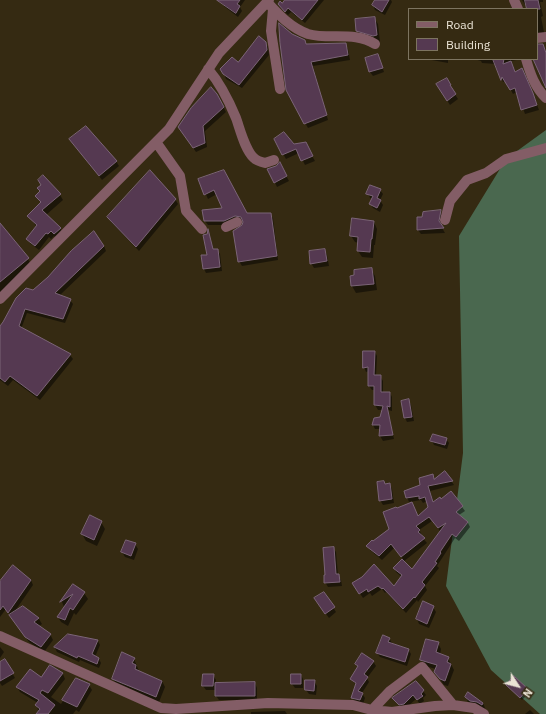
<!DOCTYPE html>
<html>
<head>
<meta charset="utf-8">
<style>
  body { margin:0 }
  #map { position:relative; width:546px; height:714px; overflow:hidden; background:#352a12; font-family:"IBM Plex Sans",sans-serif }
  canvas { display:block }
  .legend { position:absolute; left:408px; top:8px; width:130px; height:52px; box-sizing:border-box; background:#352a12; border:1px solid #7d7460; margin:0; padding:5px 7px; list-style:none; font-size:12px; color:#eae3d5 }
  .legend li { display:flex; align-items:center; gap:8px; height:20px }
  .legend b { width:20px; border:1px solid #7d7460 }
  .north { position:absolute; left:498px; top:666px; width:40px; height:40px; -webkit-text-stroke:3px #352a12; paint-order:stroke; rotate:126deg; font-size:11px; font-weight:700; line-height:16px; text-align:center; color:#eae3d5 }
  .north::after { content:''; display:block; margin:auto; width:14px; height:18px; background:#eae3d5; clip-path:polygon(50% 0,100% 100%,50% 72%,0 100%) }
</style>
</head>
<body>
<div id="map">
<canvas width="546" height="714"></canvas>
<ul class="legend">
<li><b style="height:5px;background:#835d66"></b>Road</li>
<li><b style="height:11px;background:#553951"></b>Building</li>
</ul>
<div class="north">N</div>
</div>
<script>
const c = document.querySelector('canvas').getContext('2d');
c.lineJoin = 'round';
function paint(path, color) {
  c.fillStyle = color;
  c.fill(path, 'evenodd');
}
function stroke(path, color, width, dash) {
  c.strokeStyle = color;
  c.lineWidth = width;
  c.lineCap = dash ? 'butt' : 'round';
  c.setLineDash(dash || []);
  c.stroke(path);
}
const forest = new Path2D(`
  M546 130V714H540L491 670 446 586 463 453 459 236 506 159Z`);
const shadow = new Path2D(`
  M224 0H245L240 7 242 11 238 17 225 7 222 3Z
  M286 0H324L305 23 291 12 288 15 282 9 279 4 282 5Z
  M376 0H391L392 2 385 15 375 10 373 5Z
  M522 0H543V2H540L543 16 541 17 545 37 537 38V9H528L527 6H526Z
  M374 18 378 24 380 42 362 38 357 31Z
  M292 35 304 41 307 45 345 44 348 49 350 60 313 66 328 120 308 128 287 90Z
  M265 43 268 47 269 55 242 88 226 79 224 74Z
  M378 55 384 72 373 76 370 72Z
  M426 59H448V63Z
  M474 59H522L511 61 516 73 524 74 535 99 539 110 525 114 517 92 513 94 506 81 503 82 496 64 482 63 481 61Z
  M440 89 452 90 458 99 450 105Z
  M216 94 226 112 205 131 207 147 196 152 182 132Z
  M70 139 116 161 119 166 102 180Z
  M275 140 293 145 305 143 315 161 305 165 299 153 286 159Z
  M280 164 289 181 277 187 269 170 277 167Z
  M223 171 246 214H270L273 218 278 260 242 266 239 261 243 227 245 222 240 220 227 225H208L205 221 223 209 217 194 208 199 199 179Z
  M38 188 60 195 63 200 46 215 60 228 63 234 57 239 54 236 51 239 49 237 39 250 31 244 28 239 37 227 29 216 41 203 36 196 41 192Z
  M380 190 383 194 380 200 383 205 380 212 373 208 370 204 373 199 370 198 368 193Z
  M175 199 178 204 139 251 111 222 109 217Z
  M440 211 443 216 441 226 445 233 421 234 418 230 423 218Z
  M374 222 377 229 375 245H374L373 258 362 257 358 251 359 243 355 242 351 236Z
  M0 224 28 259 33 268 0 295Z
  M208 232 214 250H217L220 254 222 271 206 273 204 269 208 256 207 234Z
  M104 246 106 251 59 296 70 300 73 304 65 323 27 313 21 329 70 355 73 359 40 400 13 380 8 386 0 380V327L33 291Z
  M325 250 327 255 329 266 314 268 311 263Z
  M371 269 375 276 377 290 356 293 352 286Z
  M375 352 377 356 376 376H380L383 381V393H390L392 397V411L388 410 394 439 383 441 380 436 381 429H375L373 425 381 418 383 410H378L375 405V390H372L369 386V371L366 372 364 367Z
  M408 400 411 405 414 421 407 422 405 418 402 402Z
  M446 439 449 443 447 449 434 445 432 441Z
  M445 472 454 485 430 491 434 503 441 500 451 492 465 511 459 515 468 523 470 527 459 541 455 538 437 566 439 568 425 586 427 590 418 602 417 600 406 613 386 592 385 593 382 589 372 596 370 593 363 598 353 583 394 587 402 577 396 572 394 568 403 559 394 548 382 560 370 550 367 546 418 517 429 507 427 501 423 503 421 500 409 502 407 497 433 476 435 480ZM432 521 441 532 412 570 403 562 427 543 421 536 422 535 419 530Z
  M390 484 392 489 394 503 383 505 380 500 385 485Z
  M101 522 105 529 97 546 86 541 82 534Z
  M135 544 138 549 134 560 125 557 122 552Z
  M333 548 336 552 338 575 341 580 342 586 328 587 325 582Z
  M31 580 33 585 13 614 23 607 39 619 42 624 39 626 50 634 53 640 44 652 29 642 6 609 0 617V582Z
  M73 585 84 593 88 599 76 615 74 613 68 626 61 622 58 617 64 607 62 602Z
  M324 593 336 612 329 618 318 603Z
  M433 607 436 612 429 628 419 624 417 619Z
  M69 635 98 641 100 645 95 657 99 659 101 663 99 668 80 660 79 662 57 652 55 648Z
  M389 638 392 643 391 644 408 649 411 654 407 666 380 657 377 653Z
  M438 643 441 649 440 655 448 658 454 670 448 686 444 685 439 678 436 669 425 666 422 660Z
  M0 647 4 652 0 658Z
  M134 659 139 671 162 681 165 687 159 702 117 685 113 679Z
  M5 660 15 678 2 686 0 683V663Z
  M373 661 376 666 367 678 369 682 362 693 365 698 363 704 355 702 352 697 357 686 351 679 358 668 356 664Z
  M50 667 63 674 65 679 51 697 61 704 76 680 89 685 92 690 79 712 76 710 73 714H40L36 705 38 703 20 692 17 687 41 678Z
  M213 675 216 680 215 684 255 683 257 688V700H219L216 696V690H206L203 686Z
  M301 675 303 679V688H295L292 684Z
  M314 681 317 686 316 695 309 694 306 690Z
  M507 685 527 690 529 693 522 700Z
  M423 691 426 695 423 698 424 701 420 704 416 699 406 708 402 709 394 698Z
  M466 697 483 703 485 708 484 709 473 705 468 702Z
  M530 710 534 714H525Z
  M285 711 287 714H251V712Z`);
const building = new Path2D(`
  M217 0H240L237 4 240 6 236 13Z
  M285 0H318L302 20 288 8 285 12 278 4 280 1 282 3Z
  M375 0H389L382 12 372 5Z
  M525 0H538L540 9H527Z
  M375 17 377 35 373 36 356 31 355 19Z
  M279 23 292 34 305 40 306 44 346 43 348 55 311 62 327 115 304 124 286 90 280 43Z
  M259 36 266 42 267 50 239 85 223 74 220 69 232 57 238 62Z
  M537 44H543L546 53V88L533 59H537Z
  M378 54 383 68 369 72 365 58Z
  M493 59H504L503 64 511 61 515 72 522 68 533 93 537 105 521 110 515 88 510 90 502 77 501 80Z
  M447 78 451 85H450L456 94 447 101 436 84Z
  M211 87 217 94 224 107 203 126 205 143 193 148 178 127 191 108Z
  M86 126 117 161 99 176 69 139Z
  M284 132 294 144 306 142 313 156 301 161 296 149 282 155 274 139Z
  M280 162 287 176 274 183 267 169 276 166Z
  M150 170 176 199 136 247 107 217Z
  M224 170 247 213H271L277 256 238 262 233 231 242 225 243 222 241 217 235 216 224 221H204L202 210 222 208 214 190 204 195 198 179Z
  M43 175 61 194 42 210 61 228 54 234 51 231 48 234 46 233 35 246 26 239 37 225 27 216 41 202 35 196 40 191 37 188 41 185 38 180Z
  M370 185 381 189 377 198 381 200 377 208 369 204 373 196 366 194Z
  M441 210 439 221 444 228 417 230V217H422L423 212Z
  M352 218 374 221 372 239H371L370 252 357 251 358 237 350 236Z
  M0 223 29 258 0 282Z
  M208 229 213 249H218L220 267 203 269 201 255H207L203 235 207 234Z
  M94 231 104 246 55 293 71 299 63 319 25 309 19 326 71 354 37 396 10 376 5 382 0 378V326L3 322 16 298 26 288 33 290 48 277 71 251Z
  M325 249 327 261 310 264 309 251Z
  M372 268 374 284 351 286 350 276 354 275V270Z
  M363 351H375L374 375H381V392H390V407L387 406 393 435 379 436 380 425H372L374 418 380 417 383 406 374 405V386H368V367L363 368Z
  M409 399 412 417 404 418 401 401Z
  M433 434 447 438 445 445 430 441Z
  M445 471 453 481 428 486 433 502 440 497 441 499 451 491 463 506 456 512 468 522 456 537 452 534 440 552 441 553 435 562 437 563 422 582 425 585 415 598 414 597 403 609 383 588 382 589 378 586 368 592 367 589 359 594 352 583 362 577 374 564 394 586 402 575 393 568 402 559 412 569 446 523 438 528 429 517 416 526 420 530 418 532 425 538 401 557 391 544 379 556 366 546 372 540 373 541 389 529 383 512 396 507 397 508 412 502 418 516 428 507 425 497 419 499V496L406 498 404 491 420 485 419 478 433 474 434 479Z
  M384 481 385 484 390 483 392 499 379 501 377 482Z
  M90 515 102 521 94 540 81 534Z
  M126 540 136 543 131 556 121 552Z
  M334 547 336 574H339L340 582 324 583V575H325L323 548Z
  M13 565 31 580 8 613 3 606 0 610V581Z
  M73 584 85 592 73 610 70 608 65 620 57 617 73 594 60 602Z
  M324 592 335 607 325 614 314 598Z
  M423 601 434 606 427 624 416 619Z
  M23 606 39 618 34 622 51 634 41 647 25 637 9 615Z
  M68 634 98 640 92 654 99 658 97 664 78 656 77 658 54 647Z
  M383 635 390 638 388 642 409 649 405 662 376 653Z
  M426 639 439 642 436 652 449 657 447 662 451 664 445 681 440 679 434 672 437 665 420 660Z
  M122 652 135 658 132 663 136 665 135 669 162 681 156 697 112 679Z
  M362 653 374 661 364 674 368 677 358 691 363 693 360 700 351 698 356 683 350 679 358 666 355 664Z
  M5 659 14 673 0 681V662Z
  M50 665 63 673 48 693 42 690 40 693 55 705 48 714H36L40 709 35 705 39 700 16 687 30 669 41 677Z
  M203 674H214L213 686H202Z
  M291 674H301V684H291Z
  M514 676 528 689 520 698 506 685Z
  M76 678 90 684 77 707 62 700Z
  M305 680H315L314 691 305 690Z
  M416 681 424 690 421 694 423 696 417 700 413 695 404 704 399 705 392 698Z
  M255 682V696H215V683Z
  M468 692 483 703 482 705 477 702 470 701 465 697Z`);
const minor = new Path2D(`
  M514 0 518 9
  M267 2C279 15 291 28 308 34 329 40 355 31 375 44
  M273 9 271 31 280 89
  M537 38 546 37
  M526 59C530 73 535 88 546 98
  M208 69C220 83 229 101 236 118 240 129 245 150 254 158 257 161 261 162 265 163L274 160
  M156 142 180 176 186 211 202 229
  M445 220 450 201 467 180 486 173 506 159 546 148
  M226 227 237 222
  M0 299 169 129 219 53 269 0
  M0 636 161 708 176 709 268 703 353 705 372 710 392 712 435 706 453 705 474 708 484 714
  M372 710 390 691 422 667 453 705`);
paint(forest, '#4a684f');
paint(shadow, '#0007');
paint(building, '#553951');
stroke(building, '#7b6477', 1);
stroke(minor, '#835d66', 10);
</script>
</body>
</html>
